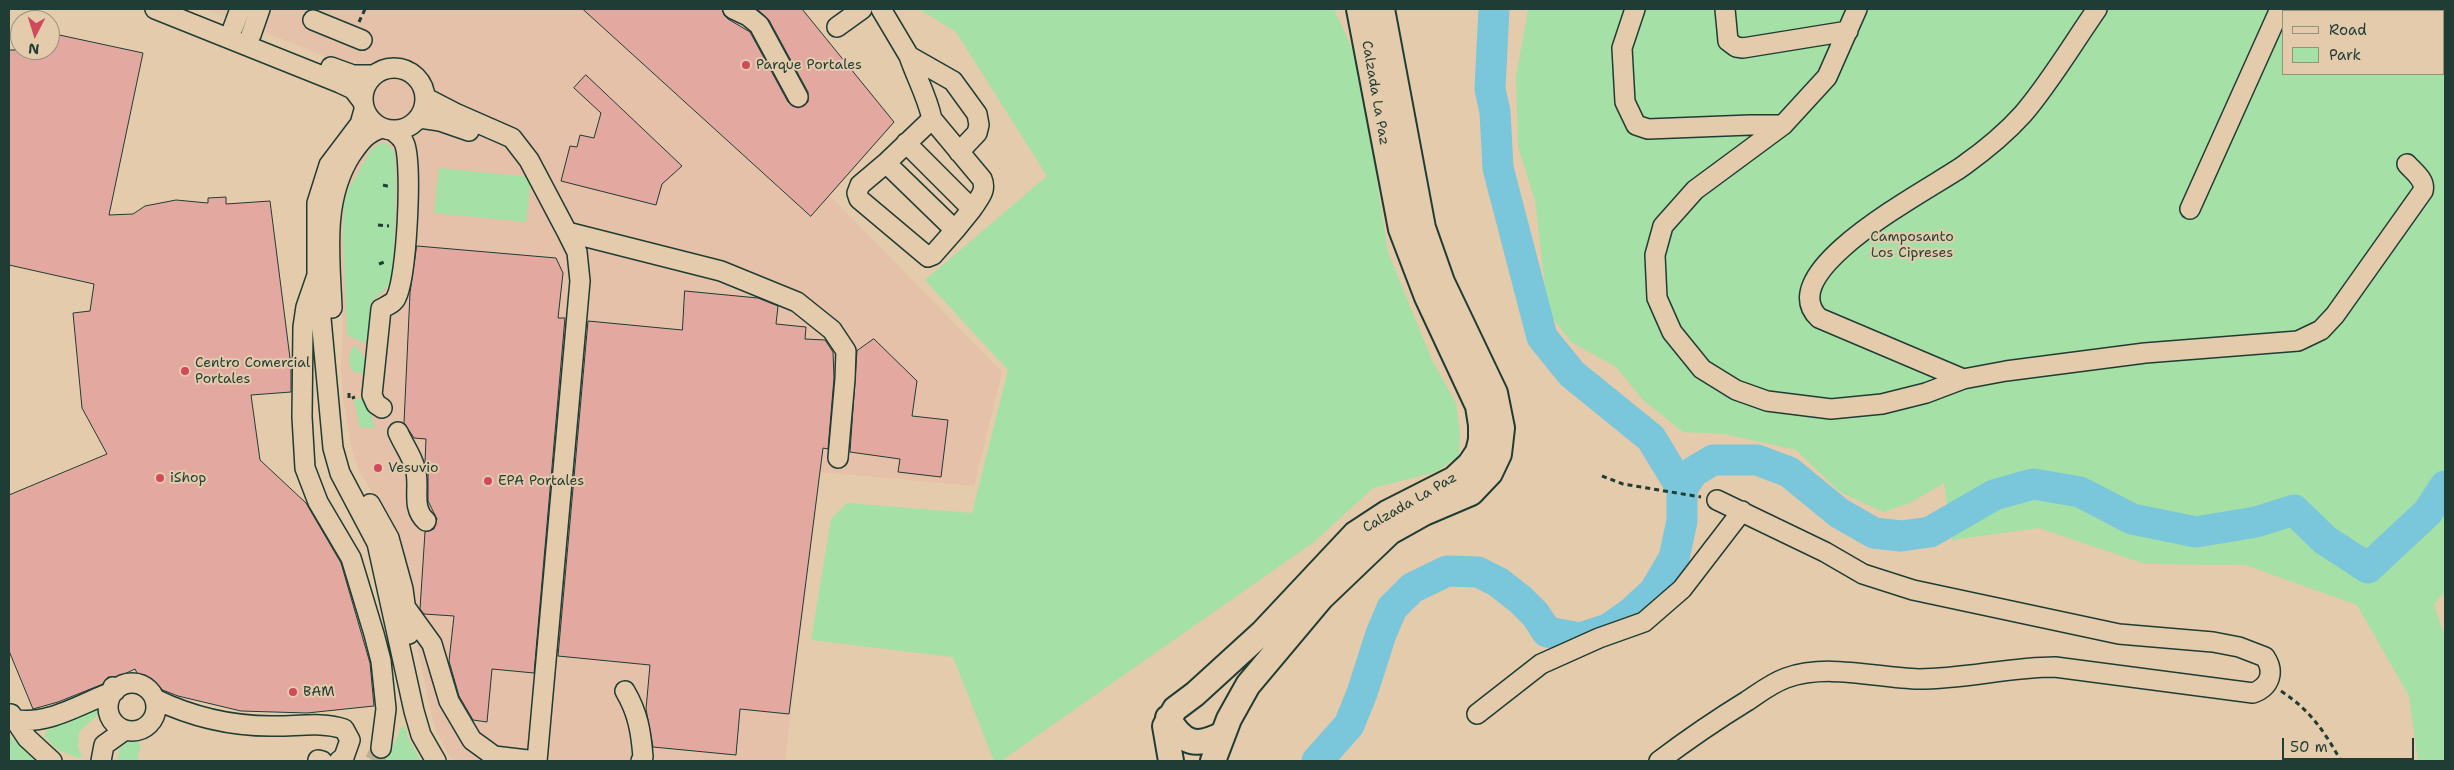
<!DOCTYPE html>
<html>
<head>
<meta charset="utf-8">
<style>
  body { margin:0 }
  #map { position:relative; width:2454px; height:770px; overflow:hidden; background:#e4cbac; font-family:"Shantell Sans",sans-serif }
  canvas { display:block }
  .frame { position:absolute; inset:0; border:10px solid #1f3d34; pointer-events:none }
  .legend { position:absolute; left:2282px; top:10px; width:162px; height:65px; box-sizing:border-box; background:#e4cbac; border:1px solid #95927c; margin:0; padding:6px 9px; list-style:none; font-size:15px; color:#1f3d34 }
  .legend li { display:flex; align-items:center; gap:10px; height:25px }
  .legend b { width:25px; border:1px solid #95927c }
  .north { position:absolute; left:10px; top:10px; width:50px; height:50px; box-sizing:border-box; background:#e4cbac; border:1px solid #95927c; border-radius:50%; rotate:185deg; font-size:14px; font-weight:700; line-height:20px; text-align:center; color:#1f3d34 }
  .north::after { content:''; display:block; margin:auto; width:18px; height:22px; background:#d1495b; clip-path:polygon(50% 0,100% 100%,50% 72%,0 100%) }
  .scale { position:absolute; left:2282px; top:738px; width:132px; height:22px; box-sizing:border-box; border:2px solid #1f3d34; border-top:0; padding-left:6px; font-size:15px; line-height:18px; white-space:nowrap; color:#1f3d34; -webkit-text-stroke:4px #e4cbac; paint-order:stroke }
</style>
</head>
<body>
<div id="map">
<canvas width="2454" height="770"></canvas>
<div class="frame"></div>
<ul class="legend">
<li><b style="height:6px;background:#e4cbac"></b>Road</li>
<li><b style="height:14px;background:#a5e0a6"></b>Park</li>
</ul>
<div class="north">N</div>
<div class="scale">50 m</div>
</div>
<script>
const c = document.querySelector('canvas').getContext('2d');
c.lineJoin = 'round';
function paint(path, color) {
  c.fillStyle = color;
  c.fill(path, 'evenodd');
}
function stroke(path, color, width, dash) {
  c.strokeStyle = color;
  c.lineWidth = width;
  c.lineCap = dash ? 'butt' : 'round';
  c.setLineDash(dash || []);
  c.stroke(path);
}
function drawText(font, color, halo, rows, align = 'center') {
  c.font = font + ' "Shantell Sans",sans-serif';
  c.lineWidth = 4;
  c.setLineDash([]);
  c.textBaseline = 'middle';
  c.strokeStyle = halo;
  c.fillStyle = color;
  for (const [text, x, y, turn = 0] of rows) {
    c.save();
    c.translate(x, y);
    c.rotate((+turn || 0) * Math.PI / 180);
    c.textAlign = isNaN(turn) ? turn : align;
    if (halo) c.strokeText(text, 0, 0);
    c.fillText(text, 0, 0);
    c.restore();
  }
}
const built = new Path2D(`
  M206 9H802L894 122 830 196 1002 372 974 486 820 472 785 761H454L450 757 436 731 430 708 417 645 411 577 396 531 358 469 351 445 343 397 341 371 343 325 337 233 340 202 350 174 366 149 337 61Z`);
const green = new Path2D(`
  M919 9H1334L1359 64 1388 252 1432 360 1456 403 1460 432 1459 456 1436 472 1373 488 1314 542 1001 761H994L953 657 811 640 831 519 847 503 972 513 1008 370 925 280 1047 176 956 32Z
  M1528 9H2445V591L2434 605 2445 637V761H2418L2409 696 2357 605 2245 565 2145 564 2039 528 1952 540 1944 483 1910 503 1883 512 1840 492 1796 450 1724 434 1683 432 1643 400 1616 367 1571 342 1548 312 1535 201 1518 146 1516 77ZM2283 11H2443V74H2283Z
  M379 144H387C390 147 393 149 394 153 398 167 395 271 390 283 386 290 376 297 371 302L369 337 364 343 347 335 343 235 344 203 348 190 371 150Z
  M439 168 531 177 526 222 434 213Z
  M355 345 367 360V371L363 374 352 371C348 362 348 353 355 345Z
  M366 397 375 429 360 427 354 400Z
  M103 707 104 709 79 732 78 748 82 756 79 758 58 750 45 737 46 731 57 724Z
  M405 726 408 738 420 759 418 761H383L397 738 401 727Z
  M9 735 35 761H9Z
  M131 740 137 741 141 746 137 759 143 761H118L119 749Z`);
const river = new Path2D(`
  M1682 489 1693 472 1713 460H1757L1789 472 1839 513 1874 533 1901 536 1930 532 1994 495 2033 484 2080 492 2132 519 2196 532 2256 522 2294 510 2325 540 2368 568 2428 512 2445 486
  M1317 761 1349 725 1362 693 1381 634 1392 608 1412 588 1447 571 1478 572 1498 582 1521 600 1535 614 1547 632 1580 638 1608 629 1631 613 1654 592 1674 558 1682 521V489L1651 438 1572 374 1542 337 1498 168 1495 112 1490 89 1494 9`);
const building = new Path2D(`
  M583 9H722L724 15 728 19 750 32 788 102 798 108 808 102V92L769 20 757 9H802L894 122 811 216Z
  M50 33 143 53 109 215 133 214 145 206 176 200 208 203V198L226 197V204L270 201 291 366V392L251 395 260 460 306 503 341 563 370 663 374 706 307 713 241 711 178 696 160 689 140 679 135 669 118 677H108L103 684 58 702 33 709 9 651V495L107 454 82 408 73 313 90 311 94 284 9 265V50H50Z
  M586 75 682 166 662 184 656 205 561 181 570 146 577 147 580 135 594 138 601 113 574 88Z
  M417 246 556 258 563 273 558 318H565L534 673 492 669 487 722 473 720 459 696 449 661 454 616 424 614 420 609 425 532 434 529 437 519 428 501V474L425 462 426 439 414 438 404 423 410 293Z
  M685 291 758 298 778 306 776 324 806 327 805 339 825 340 833 352 834 378 828 449 823 448 789 714 740 709 736 755 653 747 646 709 650 665 558 656 588 321 682 330Z
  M874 339 917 381 912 416 948 420 941 477 898 472 900 459 850 452 857 351Z`);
const minorTunnel = new Path2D(`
  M374 761 381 748`);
const path = new Path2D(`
  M359 22 365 9
  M383 185 391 187
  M378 225 389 226
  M379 264 387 261
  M349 393V399L355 397
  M1602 476 1623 484 1701 497
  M2281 691C2311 711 2324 731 2341 761`);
const minor = new Path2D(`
  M155 9 340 83 353 89 363 102
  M733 9 748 16 759 25 798 97
  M881 9 909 56 953 81 977 114 979 125 977 133 959 152
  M1635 9 1622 48 1625 102 1636 125 1648 129 1750 125H1783
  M1725 9 1728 41 1736 47 1743 48 1848 31
  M1857 9 1827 77 1783 125 1695 190 1663 226 1655 255 1657 298 1672 332 1702 369 1736 390 1767 401 1831 409 1882 404 1926 393 1963 379 2006 371 2145 353 2298 341 2321 330 2335 315 2423 191C2426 180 2414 172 2407 164
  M313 20 362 40
  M837 27 862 9
  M233 28 240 9
  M251 35 260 9
  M909 56C916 77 927 96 932 119
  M331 67 353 75H373
  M363 99a31 31 0 1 1 62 0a31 31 0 1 1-62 0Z
  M426 98 455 113 512 138 529 160 567 232 577 252 580 281 537 761
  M364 110 360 124 329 165 317 203V275L333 448 340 473 377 543 414 711 421 735 436 761
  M420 118 440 121 469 131
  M906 143 972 209 955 230 886 163 932 119 982 179C987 191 979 198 972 209
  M886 163 860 185 857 193 859 199 928 257 933 255 955 230
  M2190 209 2280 9
  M567 232 721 271 797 302 832 330 846 351 845 379 838 458
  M316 278 306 307 303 327 302 417 305 468 318 502 351 558 374 634 381 661 386 709 381 748
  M332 308C330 256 322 201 351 155 360 142 366 133 382 128
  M1963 379 1819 318C1769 271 1934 187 1963 166 1984 151 2006 133 2023 114 2049 84 2074 42 2097 9
  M382 408 376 404 372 395 381 309C386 306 394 303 396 298 407 277 412 168 405 145 403 139 399 135 393 131
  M398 432C403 444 412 456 415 468 421 486 410 507 426 521
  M370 504 389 538 403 589 409 634
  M406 608 432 644 449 701 472 740 494 756 536 761
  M108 707a24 24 0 1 1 48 0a24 24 0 1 1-48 0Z
  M625 691C638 713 641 732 643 757L641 761
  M155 699C190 716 231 726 271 726 294 727 322 721 344 729L350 740 344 757 339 761
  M11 714 27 738 52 761
  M1477 714 1541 664 1599 638 1644 622 1682 589 1742 511
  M13 719C47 727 83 702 115 691L113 687
  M318 760 322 761
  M101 761 104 745 125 730
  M1659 761C1687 740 1716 720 1747 701 1759 693 1772 683 1786 678 1828 663 1876 678 1919 679 1965 679 2009 667 2055 667L2253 693C2270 687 2275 672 2265 657L2239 647 2213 642 2119 634 1913 590 1863 574 1825 552 1717 500`);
const major = new Path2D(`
  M1168 718C1183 744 1196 748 1223 734
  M1171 761 1165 726 1175 709 1195 694 1263 632 1355 534 1387 513 1454 479 1470 464 1478 452 1481 440V425L1478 406 1427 297 1401 229 1359 9
  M1213 761 1229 719 1248 685 1321 598 1390 532 1424 513 1471 493 1490 473 1499 454 1502 428 1495 393 1442 282 1423 228 1382 9`);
const markers = [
  [746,65,5,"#d1495b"],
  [185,371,5,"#d1495b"],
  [378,468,5,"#d1495b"],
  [160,478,5,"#d1495b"],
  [488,481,5,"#d1495b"],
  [293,692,5,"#d1495b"]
];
const poiNames = [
  ["Parque Portales",756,65],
  ["Centro Comercial",195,363],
  ["Portales",195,379],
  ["Vesuvio",388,468],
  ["iShop",170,478],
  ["EPA Portales",498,481],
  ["BAM",303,692]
];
const streetNames = [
  ["Calzada La Paz",1375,93,80],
  ["Calzada La Paz",1410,503,-30]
];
const parkNames = [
  ["Camposanto",1912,237],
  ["Los Cipreses",1912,253]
];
paint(built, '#e4c1a8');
paint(green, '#a5e0a6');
stroke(river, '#7ac6da', 31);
paint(building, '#e3a9a0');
stroke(building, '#1f3d34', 1);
stroke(minorTunnel, '#bdaf94', 19, [19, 9]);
stroke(minor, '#1f3d34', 22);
stroke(major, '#1f3d34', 28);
stroke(path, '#1f3d34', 3, [5, 4]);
stroke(minor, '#e4cbac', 19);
stroke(major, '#e4cbac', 24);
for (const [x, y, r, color] of markers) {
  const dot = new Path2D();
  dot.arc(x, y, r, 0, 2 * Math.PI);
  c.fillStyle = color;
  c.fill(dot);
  stroke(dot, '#e4cbac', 2);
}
drawText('14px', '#1f3d34', '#e4cbac', poiNames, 'left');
drawText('14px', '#1f3d34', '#e4cbac', streetNames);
drawText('14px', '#26453a', '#e4cbac', parkNames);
</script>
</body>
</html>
